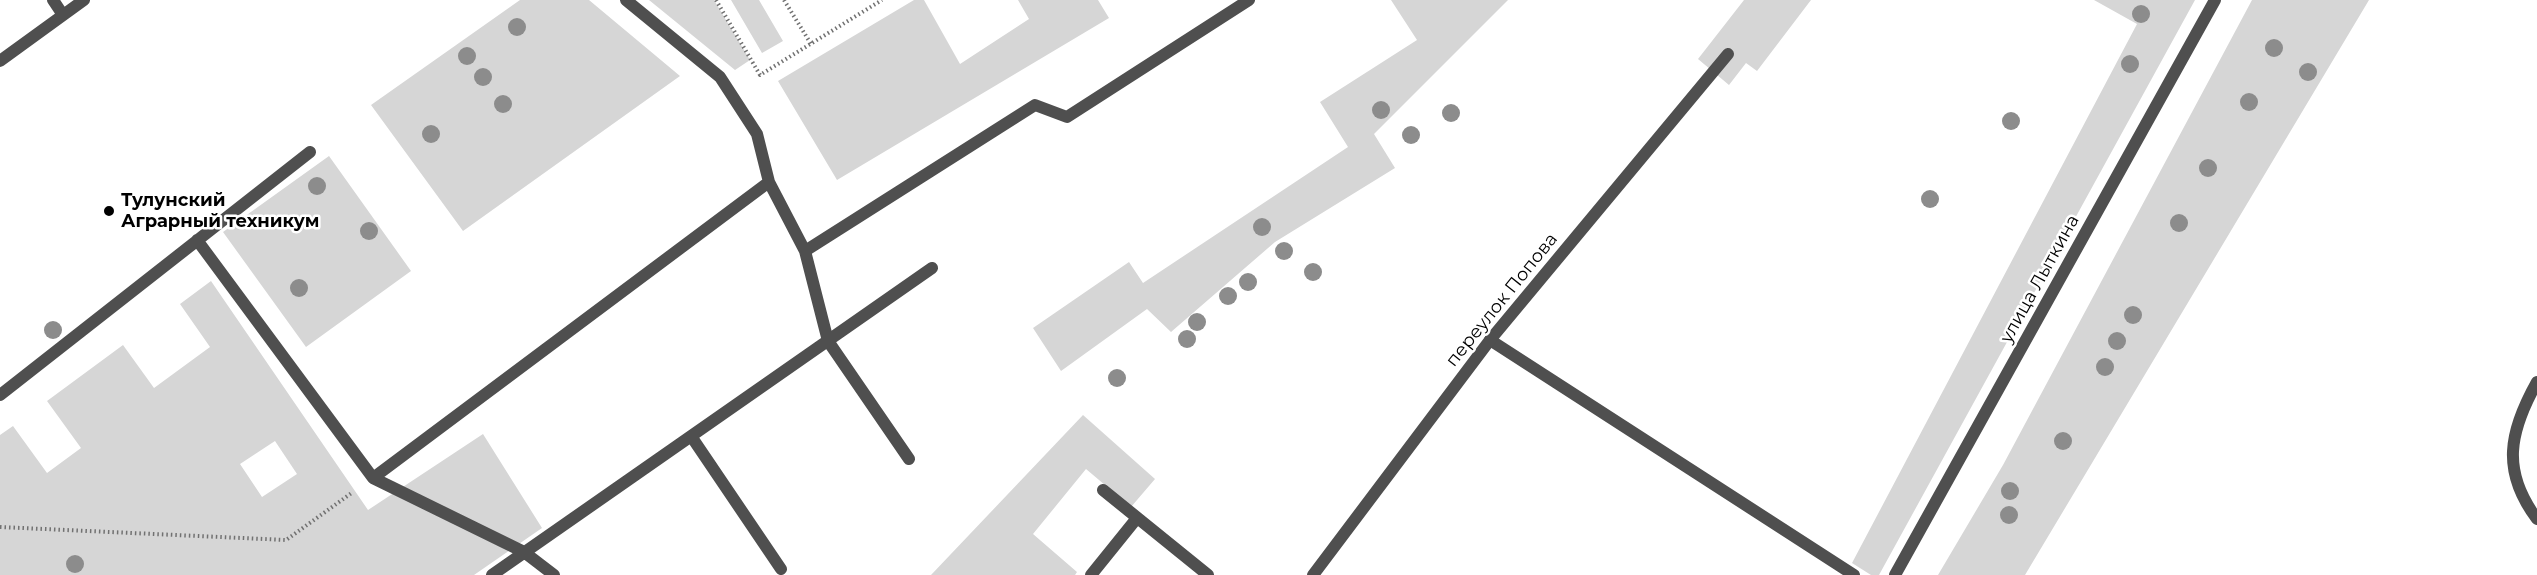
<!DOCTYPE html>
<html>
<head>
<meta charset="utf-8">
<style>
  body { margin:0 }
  canvas { display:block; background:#fff }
</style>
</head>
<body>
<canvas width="2537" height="575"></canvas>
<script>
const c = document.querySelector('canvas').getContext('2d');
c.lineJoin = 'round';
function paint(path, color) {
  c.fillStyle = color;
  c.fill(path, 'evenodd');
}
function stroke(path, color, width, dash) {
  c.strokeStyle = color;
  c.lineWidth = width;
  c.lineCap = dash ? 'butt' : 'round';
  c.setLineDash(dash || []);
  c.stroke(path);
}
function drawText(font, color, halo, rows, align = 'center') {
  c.font = font + ' Montserrat,sans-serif';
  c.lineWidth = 5;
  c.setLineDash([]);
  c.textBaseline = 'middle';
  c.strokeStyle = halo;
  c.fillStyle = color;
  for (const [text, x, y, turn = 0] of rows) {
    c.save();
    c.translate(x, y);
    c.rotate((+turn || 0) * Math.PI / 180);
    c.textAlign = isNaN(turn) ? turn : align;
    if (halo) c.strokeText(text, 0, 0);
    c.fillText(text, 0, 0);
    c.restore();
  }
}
const green = new Path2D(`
  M520 0H589L680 76 463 231 371 105Z
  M649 0H714L750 60 735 70Z
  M731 0H759L783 41 762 53Z
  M914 0H924L960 64 1029 19 1018 0H1098L1109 18 837 180 778 81Z
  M1391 0H1508L1374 134 1395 168 1275 242 1171 332 1147 309 1061 371 1033 328 1129 262 1143 283 1348 147 1320 102 1417 40Z
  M1744 0H1811L1757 71 1746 63 1729 85 1698 59Z
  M2094 0H2195L1879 575H1871L1852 563 2137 24Z
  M2252 0H2369L2025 575H1938L2003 465Z
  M329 156 411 271 306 347 223 232Z
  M211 281 368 510 483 434 542 528 474 575H0V435L13 426 47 473 81 448 47 401 123 345 154 388 210 347 180 304ZM275 441 297 474 262 497 240 464Z
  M1083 415 1155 479 1131 507 1086 469 1033 534 1077 572 1075 575H931Z`);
const path = new Path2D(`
  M716 0 760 75 882 0
  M784 0 811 44
  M0 527 286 540 353 492`);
const lane = new Path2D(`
  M626 0 720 77 757 134 769 182
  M197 240 373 478 524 552 554 575
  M805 251 1035 105 1067 117 1249 0
  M1490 340 1854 575
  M2537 382C2509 432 2501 471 2537 519
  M0 395 310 152
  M691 436 781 569
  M373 478 769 182 805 251 828 341 909 459
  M1103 490 1208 575
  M492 575 932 268
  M1091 575 1137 518`);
const street = new Path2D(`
  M53 0 63 15
  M0 61 84 0
  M1313 575 1490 340 1728 54
  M1895 575 2215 0`);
const trees = [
  [2141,14],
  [517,27],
  [2274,48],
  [467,56],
  [2130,64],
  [2308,72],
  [483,77],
  [2249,102],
  [503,104],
  [1381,110],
  [1451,113],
  [2011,121],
  [431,134],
  [1411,135],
  [2208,168],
  [317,186],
  [1930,199],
  [2179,223],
  [1262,227],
  [369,231],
  [1284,251],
  [1313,272],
  [1248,282],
  [299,288],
  [1228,296],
  [2133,315],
  [1197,322],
  [53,330],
  [1187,339],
  [2117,341],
  [2105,367],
  [1117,378],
  [2063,441],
  [2010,491],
  [2009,515],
  [75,564]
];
const markers = [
  [109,211,6,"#000"]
];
const poiNames = [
  ["Тулунский",121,201],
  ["Аграрный техникум",121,222]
];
const streetNames = [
  ["улица Лыткина",2040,279,-61],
  ["переулок Попова",1502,300,-51]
];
paint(green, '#d6d6d6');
stroke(path, '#717171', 4, [1.5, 3]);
stroke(lane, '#4f4f4f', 12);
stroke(street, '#4f4f4f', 12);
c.fillStyle = '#8c8c8c';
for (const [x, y] of trees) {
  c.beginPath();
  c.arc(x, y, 9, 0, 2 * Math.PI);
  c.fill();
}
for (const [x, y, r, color] of markers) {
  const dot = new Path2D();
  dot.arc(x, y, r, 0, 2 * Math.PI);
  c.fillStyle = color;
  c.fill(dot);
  stroke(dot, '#fff', 2);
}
drawText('bold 18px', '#000', '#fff', poiNames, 'left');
drawText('18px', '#000', '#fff', streetNames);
</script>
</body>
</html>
